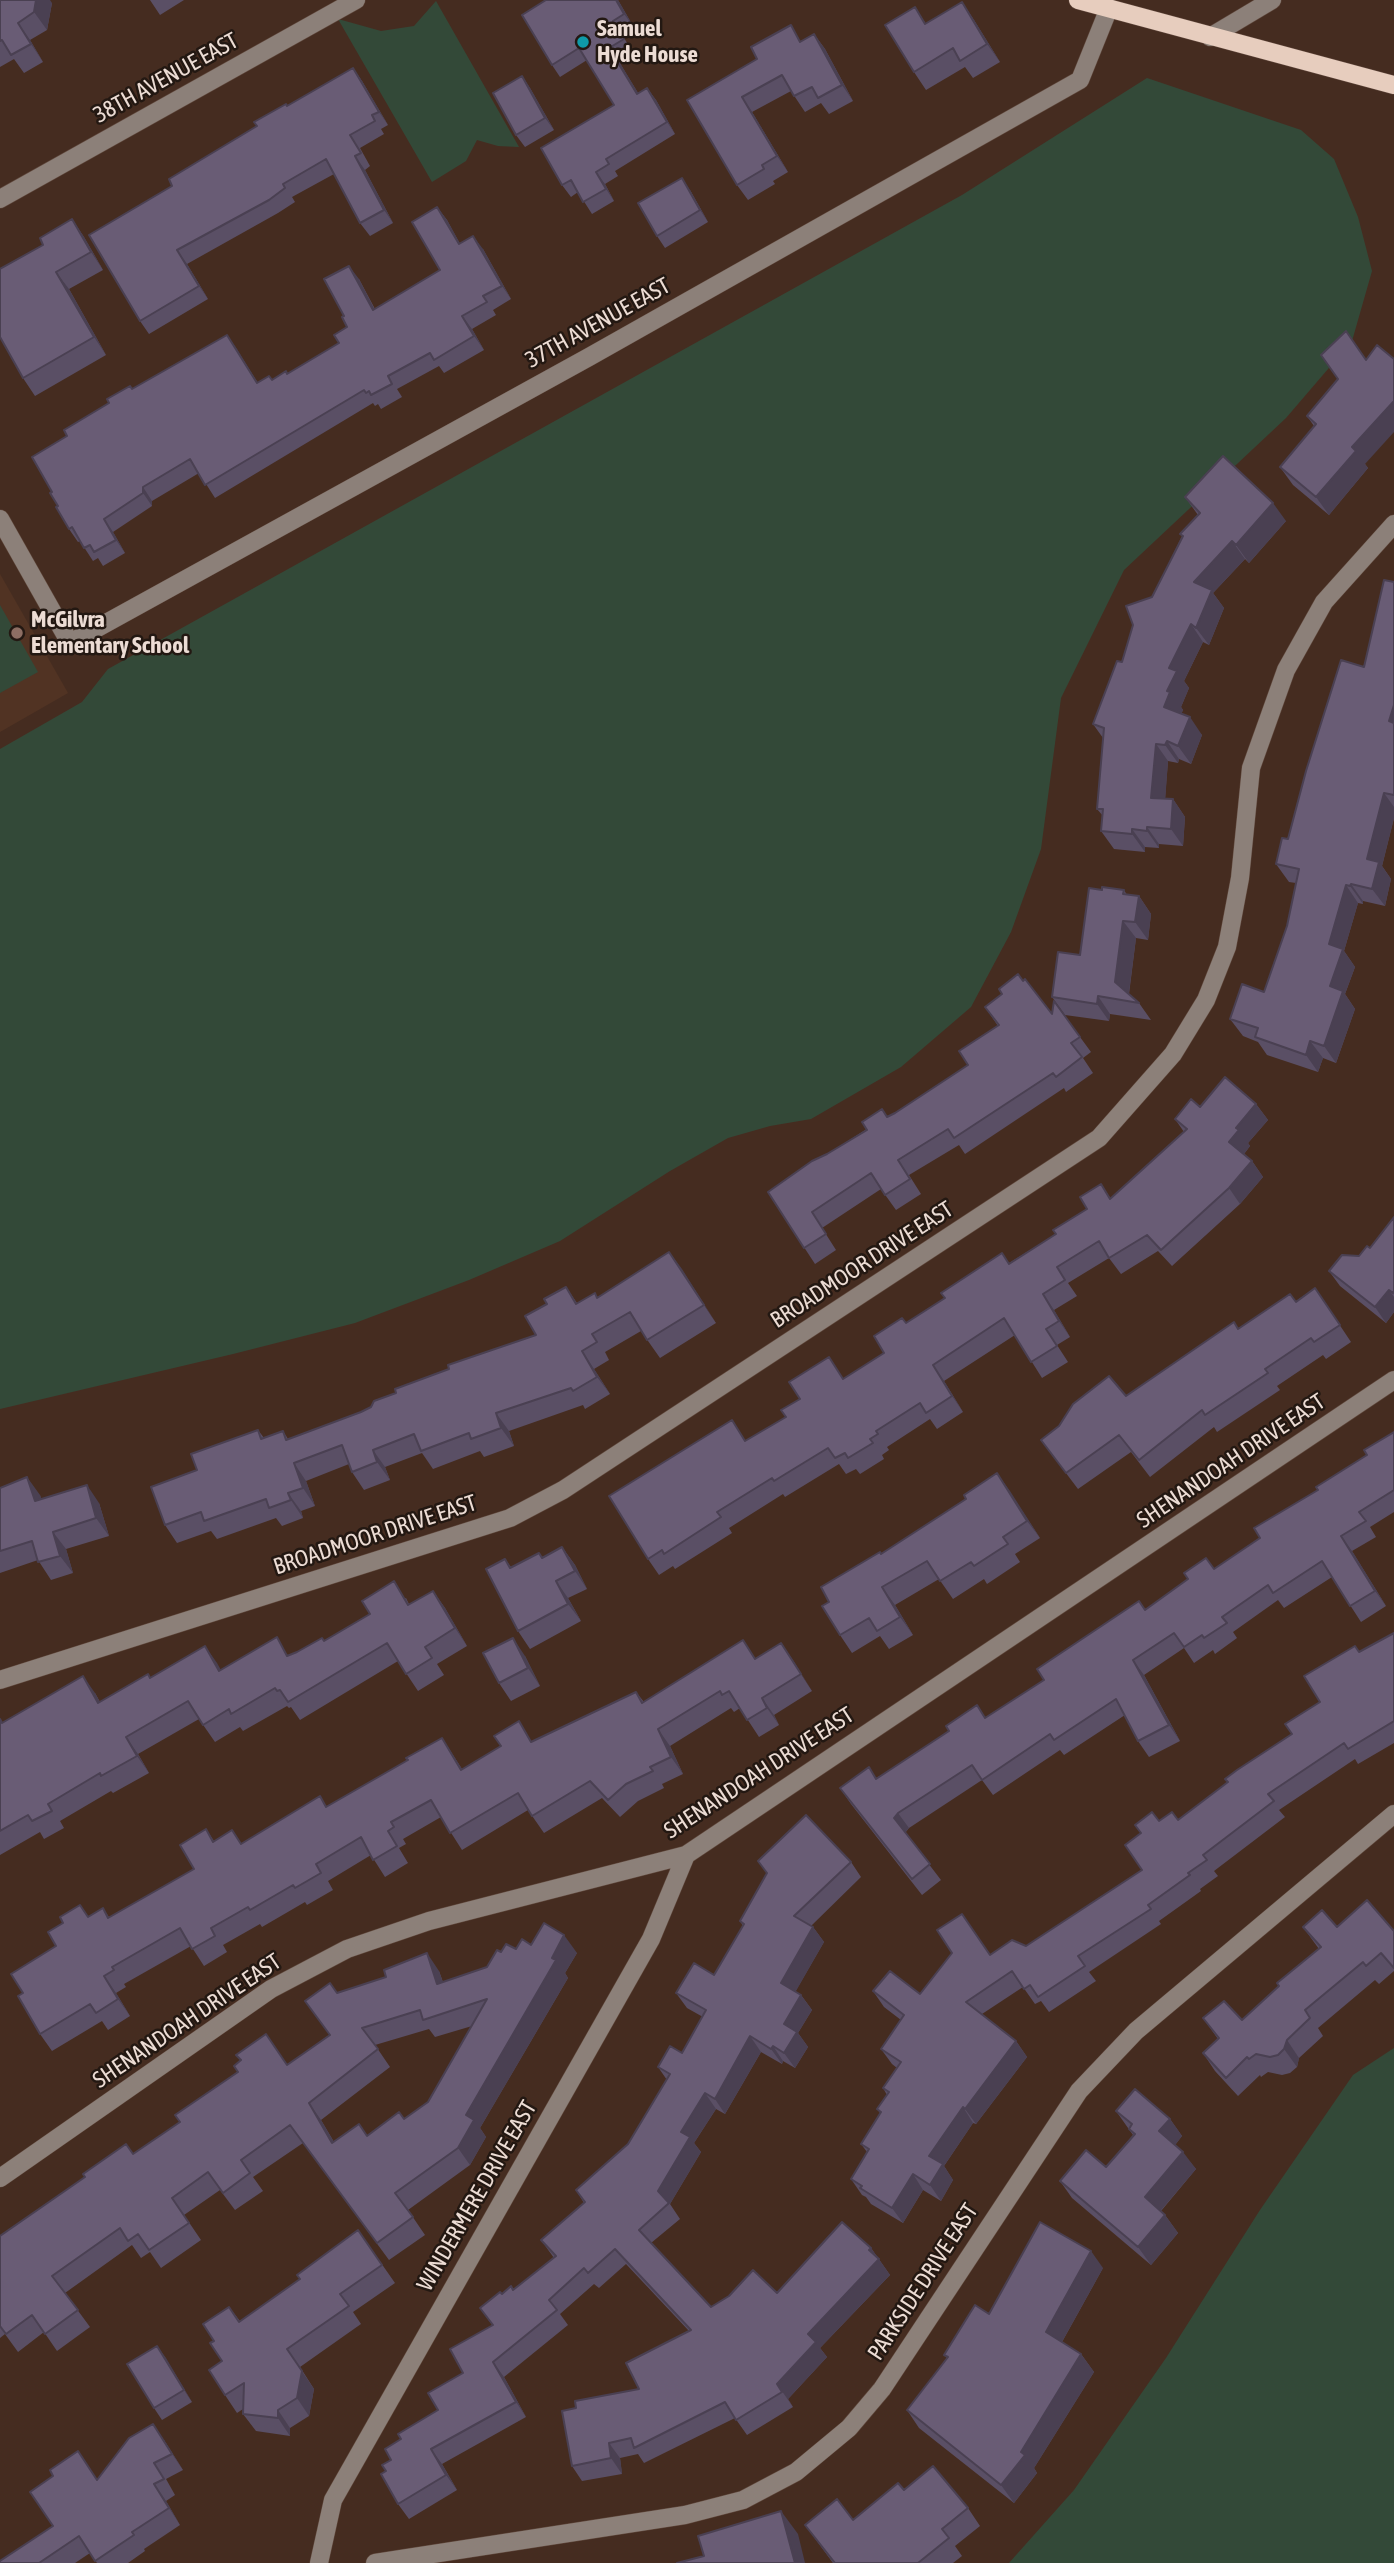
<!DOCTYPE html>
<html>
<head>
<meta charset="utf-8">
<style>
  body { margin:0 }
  canvas { display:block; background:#452c20 }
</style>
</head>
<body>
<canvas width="1394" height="2563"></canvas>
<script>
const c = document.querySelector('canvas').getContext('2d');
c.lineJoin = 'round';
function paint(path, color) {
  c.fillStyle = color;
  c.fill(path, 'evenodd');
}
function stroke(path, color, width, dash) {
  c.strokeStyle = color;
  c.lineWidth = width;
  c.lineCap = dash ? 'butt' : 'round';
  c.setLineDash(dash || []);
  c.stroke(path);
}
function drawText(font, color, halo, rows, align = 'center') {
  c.font = font + ' "Asap Condensed",sans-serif';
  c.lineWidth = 5;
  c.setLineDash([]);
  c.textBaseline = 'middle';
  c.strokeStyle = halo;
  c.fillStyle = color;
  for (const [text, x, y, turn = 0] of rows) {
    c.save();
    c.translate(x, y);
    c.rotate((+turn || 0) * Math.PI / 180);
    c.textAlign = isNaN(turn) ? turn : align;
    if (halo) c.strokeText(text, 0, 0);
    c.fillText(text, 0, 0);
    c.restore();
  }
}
const built = new Path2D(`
  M0 574 68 693 0 732Z`);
const green = new Path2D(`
  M436 1 519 147 498 146 477 140 466 161 432 182 338 19 381 31 414 26Z
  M1147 78 1301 130 1334 159 1358 217 1372 271 1352 341 1286 418 1124 570 1061 698 1041 849 1011 932 971 1007 901 1067 811 1119 770 1126 728 1138 670 1171 560 1241 469 1280 355 1323 233 1354 0 1409V749L82 702 108 669 962 195Z
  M0 605 38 672 0 693Z
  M1394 2048V2563H1009L1074 2490 1166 2358 1260 2210 1353 2075Z`);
const minor = new Path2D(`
  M1210 37 1272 0
  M0 199 356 0
  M0 519 70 643 589 357 1080 80 1109 8
  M0 1680 510 1518 563 1490 1099 1138 1173 1054 1206 1000 1227 947 1240 878 1251 768 1286 670 1324 602 1394 524
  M0 2178 271 1989 347 1949 429 1921 686 1855 1394 1380
  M319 2563 333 2500 651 1939 686 1855
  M375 2563 685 2515 743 2500 796 2472 849 2428 882 2389 1079 2091 1136 2031 1394 1814`);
const major = new Path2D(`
  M1078 0 1394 85`);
const wall = new Path2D(`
  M0 0 52 3 47 30 30 40 43 62 24 73 14 59 0 67Z
  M150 0H184L160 15Z
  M618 0 633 26 621 33 632 51 618 60 638 93 647 88 656 100 675 134 615 171 618 176 605 184 614 201 592 214 578 192 571 197 562 185 614 105 587 60 560 77 552 65Z
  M962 2 974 20 1000 62 973 78 965 67 926 90 914 72 915 7 926 24Z
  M814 34 825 49 853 101 829 114 821 103 805 112 791 91 752 112 788 172 773 181 775 184 748 200 737 185 687 100Z
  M353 68 362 81 388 125 381 129 384 134 360 148 370 166 365 170 393 223 370 236 360 223 334 174 292 197 295 202 278 213 187 264 208 299 149 334 140 321 172 186 288 105Z
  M522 76 530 88 554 130 525 147 516 135Z
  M690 190 708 222 665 248 657 236Z
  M437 207 447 220 460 244 483 249 511 299 493 310 496 315 472 329 484 350 444 373 439 366 397 389 402 397 381 409 378 404 375 406 373 403 215 498 199 473 152 501V506L113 532 125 553 103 566 98 558 93 561 80 541 78 542 69 529 52 492 67 436 109 403 132 389 227 335 258 383 272 380 287 374 339 343 347 327 344 316 359 279 375 309 440 270Z
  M72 219 84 237 103 270 69 289 106 355 35 396 23 378 43 245Z
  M1346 331 1365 464 1368 468 1329 515 1293 485 1280 467 1314 426 1307 416 1338 379Z
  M1185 497 1286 521 1249 563 1245 559 1213 593 1224 608 1209 645 1203 642 1184 681 1189 688 1181 707 1183 710 1181 714 1202 735 1191 764 1179 759 1178 763 1168 761 1165 799H1173L1185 817 1183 846 1159 844V848L1145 847V852L1114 849 1101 831 1103 816 1097 809 1103 738 1093 724 1152 597 1182 536 1180 534 1198 515Z
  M1394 582V818L1382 866 1391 879 1385 906 1363 901V904L1358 903 1344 951 1355 967 1345 994 1355 1009 1336 1063 1323 1058 1318 1072 1267 1055 1258 1042 1243 1036 1230 1019 1264 992 1287 926 1296 883 1289 882 1276 864 1364 667Z
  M1102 890H1124L1127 895 1139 896 1151 914 1148 940 1136 938 1129 994 1139 1003 1151 1020 1110 1014 1109 1021 1065 1015 1052 997 1080 955Z
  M1023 981 1052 1014 1080 1037 1091 1052 1083 1058 1093 1073 1066 1092 1064 1088 965 1154 959 1145 909 1175 921 1194 896 1210 881 1189 822 1228 836 1250 815 1264 768 1192 887 1116 895 1113 968 1065 998 1026 985 1007Z
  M1256 1104 1268 1120 1248 1143 1250 1146 1244 1154 1252 1161 1263 1177 1240 1204 1172 1266 1158 1251 1121 1274 1109 1258 1068 1283 1077 1296 1054 1310 1070 1337 1057 1345 1068 1362 1042 1378 1015 1335 944 1381 963 1412 937 1429 930 1419 887 1447 889 1450 882 1455 884 1459 860 1474 856 1469 846 1474 839 1464 785 1497 783 1494 729 1528 732 1533 675 1569 673 1566 659 1575 648 1559 747 1441 786 1417 844 1378 884 1353 906 1323 1009 1263 1056 1234 1087 1209 1101 1184 1111 1199 1184 1132 1175 1119 1200 1107Z
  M1394 1217V1312L1386 1323 1340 1286 1329 1271 1359 1256 1370 1248Z
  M669 1252 716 1323 660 1358 641 1331 605 1352 609 1360 594 1369 610 1394 585 1409 583 1405 509 1431 514 1446 484 1457 480 1451 433 1469 422 1453 385 1467 390 1480 364 1490 352 1472 349 1464 306 1481 315 1506 301 1511 303 1518 282 1526 276 1518 217 1539 211 1531 177 1543 165 1525 197 1470 258 1430 264 1438 283 1431 288 1439 361 1412 396 1393 449 1369 536 1335 547 1304 566 1287 577 1303 598 1297Z
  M1315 1288 1351 1342 1326 1359 1323 1355 1277 1386 1280 1390 1217 1432 1214 1427 1150 1477 1131 1452 1078 1489 1041 1440 1126 1396 1238 1329 1296 1301Z
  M1394 1432V1512L1370 1527 1376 1537 1352 1551 1386 1606 1361 1622 1332 1577 1284 1608 1278 1600 1233 1632 1237 1638 1215 1654 1213 1650 1194 1663 1184 1648 1144 1675 1180 1741 1149 1757 1138 1741 1125 1715 1064 1755 1060 1750 993 1795 982 1780 909 1828 905 1833 941 1880 922 1895 851 1804 840 1788 876 1778 985 1718 1044 1680 1145 1609 1214 1569 1260 1538 1318 1490 1367 1455Z
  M997 1473 1040 1538 1015 1554 1020 1562 987 1584 984 1579 953 1599 939 1579 895 1605 913 1635 889 1649 880 1636 852 1653 840 1635 829 1602 966 1499Z
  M0 1488 40 1495 41 1499 99 1503 109 1536 66 1549 73 1573 51 1580 38 1560 0 1573Z
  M562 1547 575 1565 587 1589 568 1598 581 1621 530 1649 518 1631 505 1559 511 1567 542 1558Z
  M433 1591 445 1608 467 1646 437 1664 444 1675 418 1691 398 1661 300 1720 291 1707 289 1708 287 1706 243 1731 240 1727 215 1742 199 1719 138 1754 149 1773 113 1793 111 1791 60 1821 64 1828 44 1839 40 1832 0 1855V1719L3 1723 95 1693 100 1702 151 1678 205 1646 220 1670 289 1655 324 1641 406 1598 409 1604Z
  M1394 1633V1743L1358 1764 1355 1759 1279 1810 1285 1817 1214 1871 1218 1876 1200 1889 1201 1891 1159 1921 1161 1924 1089 1972 1096 1981 1049 2012 1041 2001 1035 2004 1023 1987 982 2014 1016 2041 1027 2057 976 2124 973 2123 944 2166 953 2180 941 2201 923 2190 903 2223 871 2204 866 2197 862 2195 851 2179 867 2152 861 2144 880 2113 877 2109 887 2095 883 2088 897 2068 892 2064 881 2049 901 2020 884 2007 873 1991 920 1994 990 1955 1026 1946 1142 1870 1159 1821 1178 1820 1292 1734 1320 1702 1355 1646 1360 1652Z
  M781 1643 812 1691 774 1715 779 1725 759 1737 740 1708 734 1712 731 1708 670 1746 683 1774 662 1784 664 1788 638 1801 620 1817 602 1798 544 1833 528 1810 462 1850 441 1817 403 1839 406 1844 399 1848 408 1863 385 1877 371 1855 328 1881 333 1890 307 1905 305 1902 262 1927 260 1924 223 1945 227 1952 204 1966 191 1946 124 1984 126 1987 116 1993 130 2016 108 2030 102 2021 52 2051 40 2034 23 1993 56 1946 63 1923 80 1905 88 1917 103 1908 109 1917 194 1869 206 1829 214 1841 242 1844 327 1807 408 1760 442 1738 462 1769 533 1742 636 1692 644 1702 756 1659Z
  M525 1656 540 1686 511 1701 499 1683Z
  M851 1862 861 1877 811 1926 813 1927 824 1942 795 1992 801 1995 812 2010 798 2033 808 2047 795 2068 783 2061 782 2064 761 2052 725 2114 716 2109 694 2143 701 2152 670 2204 680 2219 651 2243 711 2307 777 2293 871 2248 890 2275 820 2348 827 2357 788 2399 793 2407 747 2435 735 2418 644 2463 638 2454 620 2458 622 2474 582 2481 572 2466 576 2408 639 2389 689 2331 626 2264 599 2288 594 2284 560 2314 568 2325 504 2377 526 2417 442 2464 457 2490 409 2519 398 2504 386 2471 401 2439 438 2410 463 2373 492 2325 480 2308 502 2294 513 2290 554 2258 541 2240 584 2203 576 2190 628 2144 667 2080 658 2067 682 2053 703 2017 687 2008 676 1993 714 1975 743 1926 740 1921Z
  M1303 1927H1337L1394 1931V1971L1379 1984 1375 1980 1318 2028 1323 2036 1299 2058 1297 2067 1290 2073 1282 2075 1268 2072 1261 2077 1260 2075 1238 2096 1215 2071 1203 2053 1218 2039 1203 2018 1242 2020 1319 1949Z
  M531 1945 577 1953 565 1973 568 1978 480 2128 486 2137 470 2165 408 2210 425 2235 389 2260 303 2143 253 2177 263 2191 235 2210 220 2190 184 2215 201 2240 161 2268 150 2252 141 2258 132 2245 65 2293 90 2327 57 2351 44 2332 18 2352 5 2334 0 2338V2236L134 2154 287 2065 329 2035 337 1993 439 1971 443 1982 487 1967 501 1952ZM472 2026 428 2102 404 2119 367 2136 334 2142 321 2120 390 2067 375 2045 429 2029 435 2037Z
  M1116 2111 1170 2119 1182 2136 1175 2145 1196 2169 1161 2211 1165 2215 1178 2233 1151 2265 1072 2198 1060 2181 1106 2167 1133 2135Z
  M358 2230 395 2283 353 2312 361 2324 300 2367 314 2389 309 2416 290 2428V2436L256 2431 243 2414V2409L237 2413 225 2395 222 2361 214 2341 229 2307 240 2321 300 2279Z
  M1103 2268 1062 2342 1081 2354 1094 2372 1034 2468 1037 2473 1014 2503 919 2428 907 2410 947 2358 944 2355 989 2314Z
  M157 2346 192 2402 162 2420 154 2408Z
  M164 2440 183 2470 166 2479 175 2495 166 2501 180 2525 144 2549 145 2551 128 2563H97L90 2553 75 2563H0L53 2526 98 2480Z
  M904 2490 968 2508 980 2526 955 2546 962 2556 953 2563H833L805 2525 853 2520Z`);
const shadedWall = new Path2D(`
  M36 0H50L52 3 47 30 34 12Z
  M616 0H618L633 26 624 14Z
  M962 2 974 20 1000 62 987 44Z
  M18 23 30 40 43 62 31 44Z
  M814 34 825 49 853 101 842 85Z
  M609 48 618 60 646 106 637 94Z
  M353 68 362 81 388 125 379 112Z
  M522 76 530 88 554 130 545 118Z
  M647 88 656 100 675 134 667 122Z
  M742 97 752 112 788 172 777 156Z
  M355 156 365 170 393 223 384 210Z
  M596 172 605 184 614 201 606 189Z
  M682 178 690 190 708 222 700 210Z
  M437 207 447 220 468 258 459 244Z
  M72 219 84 237 103 270 91 252Z
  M473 236 483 249 511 299 502 286Z
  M177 250 187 264 208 299 199 286Z
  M349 266 359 279 382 324 373 310Z
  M56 272 69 289 106 355 94 337Z
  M462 316 472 329 484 350 474 336Z
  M227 335 237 349 266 397 257 383Z
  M1394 401V432L1365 464 1368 468 1329 515 1316 497 1352 447Z
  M143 487 152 501V506L143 493Z
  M1273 503 1286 521 1249 563 1236 545Z
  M104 519 113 532 125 553 116 540Z
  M1232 541 1245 559 1213 593 1224 608 1209 645 1196 628 1194 582Z
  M1191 624 1203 642 1184 681 1189 688 1181 707 1183 710 1177 725 1164 707 1167 691 1169 668Z
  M1394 705V728L1389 721Z
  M1190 717 1202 735 1191 764 1178 746Z
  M1167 741 1179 759 1178 763 1165 745Z
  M1156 744 1168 761 1164 816 1151 798Z
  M1384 793 1394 807V818L1382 866 1391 879 1385 906 1372 889 1367 859Z
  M1173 799 1185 817 1183 846 1171 829Z
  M1147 827 1159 844V848L1147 831Z
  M1132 829 1145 847V852L1132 834Z
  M1351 884 1363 901V904L1350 886Z
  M1346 885 1358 903 1344 951 1355 967 1345 994 1355 1009 1336 1063 1324 1046 1330 986 1329 944Z
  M1139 896 1151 914 1148 940 1135 922Z
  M1123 921 1136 938 1128 1000 1115 982Z
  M1098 996 1110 1014 1109 1021 1097 1004Z
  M1310 1041 1323 1058 1318 1072 1306 1055Z
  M1256 1104 1268 1120 1248 1143 1250 1146 1241 1158 1229 1142 1236 1128Z
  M1252 1161 1263 1177 1240 1204 1229 1188Z
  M669 1252 682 1269 716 1323 704 1305Z
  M1389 1290 1394 1297V1312L1386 1323 1375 1307Z
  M1043 1294 1054 1310 1070 1337 1059 1321Z
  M582 1351 594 1369 610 1394 597 1377Z
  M933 1365 944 1381 963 1412 952 1396Z
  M496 1413 509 1431 514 1446 501 1428Z
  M373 1450 385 1467 390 1480 377 1462Z
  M294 1463 306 1481 315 1506 303 1488Z
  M997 1473 1010 1491 1040 1538 1027 1521Z
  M27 1477 40 1495 48 1519 35 1501Z
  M87 1485 99 1503 109 1536 96 1518Z
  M288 1493 301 1511 303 1518 291 1500Z
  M53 1532 66 1549 73 1573 60 1556Z
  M1341 1536 1352 1551 1386 1606 1375 1591Z
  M562 1547 575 1565 587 1589 575 1571Z
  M556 1581 568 1598 581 1621 568 1604Z
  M882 1587 895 1605 913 1635 900 1617Z
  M433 1591 445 1608 467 1646 455 1628Z
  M513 1638 525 1656 540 1686 528 1668Z
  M781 1643 793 1660 812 1691 801 1674Z
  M205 1646 217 1663 231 1688 219 1671Z
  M1133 1660 1144 1675 1180 1741 1169 1725Z
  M83 1676 95 1693 110 1720 98 1703Z
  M762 1698 774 1715 779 1725 767 1708Z
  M658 1729 670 1746 683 1774 671 1757Z
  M126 1737 138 1754 149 1773 137 1756Z
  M442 1738 453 1755 473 1787 461 1770Z
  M898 1813 909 1828 904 1834 894 1818Z
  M813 1927 824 1942 792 1998 781 1983Z
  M564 1935 577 1953 565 1973 568 1978 480 2128 486 2137 470 2165 458 2148 466 2115Z
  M427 1953 439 1971 449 2001 437 1984Z
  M104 1976 116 1993 130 2016 118 1999Z
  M801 1995 812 2010 798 2033 808 2047 795 2068 784 2053V2024Z
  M750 2036 761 2052 725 2114 715 2099Z
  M1287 2040 1299 2058 1297 2067 1284 2049Z
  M1016 2041 1027 2057 976 2124 965 2109Z
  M773 2046 783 2061 782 2064 771 2049Z
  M705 2093 716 2109 694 2143 701 2152 670 2204 658 2191 681 2132Z
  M309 2103 321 2120 345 2161 332 2143Z
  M963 2107 973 2123 944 2166 953 2180 941 2201 930 2185 929 2156Z
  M1170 2119 1182 2136 1172 2149 1159 2131Z
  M1183 2152 1196 2169 1157 2215 1145 2197Z
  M913 2174 923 2190 903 2223 892 2208Z
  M1165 2215 1178 2233 1151 2265 1138 2247Z
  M871 2248 890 2275 820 2348 827 2357 788 2399 793 2407 777 2384 808 2334Z
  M1091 2251 1103 2268 1058 2349 1046 2332Z
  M157 2346 166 2358 192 2402 184 2390Z
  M287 2349 314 2389 309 2416 297 2398Z
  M1081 2354 1094 2372 1034 2468 1037 2473 1014 2503 1001 2485Z
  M493 2362 504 2377 526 2417 516 2402Z
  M278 2410 290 2428V2436L278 2418Z
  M153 2424 164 2440 183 2470 172 2454Z
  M609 2443 620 2458 622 2474 611 2458Z
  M431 2449 442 2464 457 2490 446 2475Z
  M154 2484 166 2501 180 2525 169 2508Z
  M781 2511 798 2534 805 2563H795Z`);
const building = new Path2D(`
  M0 0H36L34 12 18 23 31 44 11 55 2 40 0 41Z
  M546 0H616L624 14 613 21 624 39 609 48 637 94 647 88 667 122 606 159 609 164 596 172 606 189 583 202 571 180 562 185 541 148 614 105 579 48 552 65 522 15Z
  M962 2 987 44 960 61 953 48 914 72 885 25 915 7 925 24Z
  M791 25 800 42 814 34 842 85 818 98 812 87 794 96 782 75 742 97 777 156 762 165 764 169 737 185 687 100 757 59 751 47Z
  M353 68 379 112 372 115 375 121 350 135 361 153 355 156 384 210 360 223 326 159 283 184 285 188 269 200 177 250 199 286 140 321 89 235 172 186 169 179 257 126 254 122 286 104 287 106Z
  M522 76 545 118 516 135 493 93Z
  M682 178 700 210 657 236 638 203Z
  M437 207 459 244 473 236 502 286 483 296 487 302 462 316 474 336 434 360 430 353 388 376 392 384 371 395 369 391 366 393 364 390 205 485 190 459 143 487V493L104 519 116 540 94 552 90 545 84 548 72 527 69 529 56 507 58 506 50 493 52 492 32 457 67 436 64 430 109 403 107 399 130 386 132 389 227 335 257 383 269 376 272 380 286 371 287 374 339 343 334 335 347 327 342 317 344 316 324 279 349 266 373 310 440 270 412 222Z
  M72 219 91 252 56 272 94 337 23 378 0 337V269L43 245 40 238Z
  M1346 331 1366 360 1377 345 1394 359V401L1352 447 1356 451 1316 497 1280 467 1316 424 1307 416 1338 379 1321 355Z
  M1223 456 1273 503 1236 545 1232 541 1194 582 1212 590 1196 628 1191 624 1169 668 1177 671 1167 691 1170 692 1164 707 1190 717 1178 746 1167 741 1165 745 1156 744 1151 798 1173 799 1171 829 1147 827V831L1132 829V834L1101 831 1103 809H1097L1104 728 1093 724 1117 661 1122 662 1133 625 1126 606 1152 597 1183 536 1180 534 1200 513 1185 497Z
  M1384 580 1394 582V705L1389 721 1394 723V795L1384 793 1367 859 1379 862 1372 889 1351 884 1350 886 1346 885 1329 944 1343 949 1330 986 1343 991 1324 1046 1310 1041 1306 1055 1255 1037 1258 1028 1230 1019 1242 984 1264 992 1287 926 1299 869 1276 864 1282 838 1288 839 1306 771 1341 660 1364 667Z
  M1102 887 1124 890 1123 894 1139 896 1135 922 1123 921 1115 982 1139 1003 1098 996 1097 1004 1052 997 1058 952 1080 955 1089 888 1102 890Z
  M1018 974 1023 981 1025 979 1052 1014 1054 1001 1080 1037 1071 1043 1082 1057 1056 1077 1053 1073 954 1138 948 1129 898 1160 910 1179 885 1195 871 1173 812 1212 826 1234 804 1248 768 1192 812 1161 827 1154 867 1130 862 1122 882 1109 887 1117 895 1113 968 1065 959 1051 999 1025 985 1007 1002 994 999 989Z
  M1225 1077 1256 1104 1236 1128 1239 1130 1229 1142 1252 1161 1229 1188 1161 1250 1147 1235 1109 1258 1099 1241 1057 1267 1065 1280 1043 1294 1059 1321 1046 1329 1057 1346 1031 1362 1004 1318 933 1365 952 1396 926 1413 920 1403 876 1431 878 1434 870 1439 873 1443 848 1458 845 1453 835 1458 828 1448 774 1481 772 1478 717 1512 721 1517 664 1554 662 1550 648 1559 609 1496 732 1420 745 1441 786 1417 781 1410 800 1399 789 1382 829 1357 843 1379 884 1353 874 1336 902 1318 906 1323 945 1298 941 1293 1002 1253 1009 1264 1056 1234 1053 1230 1087 1209 1080 1197 1101 1184 1110 1199 1187 1129 1175 1119 1191 1099 1200 1107Z
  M1394 1217V1291L1393 1293 1389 1290 1375 1307 1329 1271 1342 1255 1359 1256 1367 1246 1370 1248Z
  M669 1252 704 1305 647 1340 630 1312 592 1334 597 1342 582 1351 597 1377 573 1391 571 1388 496 1413 501 1428 471 1439 469 1433 421 1451 414 1434 373 1450 377 1462 352 1472 342 1445 294 1463 303 1488 288 1493 291 1500 269 1508 266 1499 204 1521 201 1512 165 1525 151 1487 197 1470 191 1454 258 1430 261 1439 283 1431 286 1440 361 1412 371 1407 374 1401 396 1393 395 1389 449 1369 448 1365 536 1335 525 1316 547 1304 544 1299 566 1287 576 1304 595 1293 597 1298Z
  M1315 1288 1340 1325 1314 1342 1311 1338 1265 1369 1268 1373 1205 1415 1202 1410 1139 1460 1119 1435 1066 1473 1041 1440 1059 1426 1073 1404 1109 1376 1126 1396 1234 1322 1238 1329 1290 1294 1296 1302Z
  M1394 1432V1490L1359 1512 1366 1521 1341 1536 1375 1591 1350 1606 1322 1561 1273 1593 1268 1585 1222 1617 1227 1623 1204 1638 1202 1635 1184 1647 1174 1633 1133 1660 1169 1725 1138 1741 1116 1699 1054 1740 1050 1734 982 1780 972 1765 898 1813 894 1818 930 1864 912 1879 840 1788 869 1767 876 1779 949 1731 946 1726 977 1705 985 1718 1044 1680 1037 1669 1139 1601 1145 1610 1188 1579 1184 1573 1206 1558 1214 1569 1260 1538 1254 1528 1318 1490 1316 1487 1367 1455 1364 1450Z
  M997 1473 1027 1521 1003 1537 1008 1544 974 1566 971 1562 940 1581 927 1561 882 1587 900 1617 877 1631 869 1618 840 1635 822 1606 829 1602 821 1587 880 1552 881 1554 966 1499 964 1495Z
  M27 1477 35 1501 87 1485 96 1518 53 1532 60 1556 38 1562 32 1541 0 1551V1488Z
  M562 1547 575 1571 556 1581 568 1604 518 1631 486 1569 505 1559 510 1568 539 1553 542 1558Z
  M394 1581 408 1605 433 1591 455 1628 425 1647 432 1658 406 1674 387 1643 288 1702 280 1690 277 1691 275 1688 231 1714 229 1709 203 1725 188 1701 126 1737 137 1756 101 1776 100 1773 48 1804 52 1811 32 1821 28 1815 0 1831V1719L2 1723 83 1676 98 1703 148 1674 150 1678 205 1646 219 1671 277 1637 287 1656 297 1652 322 1638 324 1641 370 1614 362 1601Z
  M1394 1633V1721L1348 1749 1344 1743 1268 1794 1274 1801 1203 1855 1207 1860 1188 1873 1190 1875 1148 1905 1151 1909 1078 1956 1085 1966 1038 1997 1030 1985 1024 1989 1012 1971 966 2002 1016 2041 965 2109 963 2107 929 2156 943 2164 930 2185 913 2174 892 2208 860 2188 862 2186 851 2179 869 2149 861 2144 881 2112 877 2109 889 2092 883 2088 901 2062 881 2049 904 2015 873 1991 890 1971 920 1994 952 1953 937 1930 962 1914 990 1955 1012 1940 1026 1946 1142 1870 1125 1845 1141 1833 1135 1825 1152 1812 1159 1821 1172 1812 1178 1820 1228 1782 1225 1779 1237 1770 1292 1734 1285 1724 1320 1702 1304 1676 1355 1646 1359 1652Z
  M513 1638 528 1668 499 1683 483 1653Z
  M743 1640 755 1659 781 1643 801 1674 762 1698 767 1708 747 1720 729 1691 722 1695 720 1691 658 1729 671 1757 650 1767 653 1771 626 1784 608 1800 590 1781 532 1816 518 1793 450 1833 431 1800 391 1822 394 1827 388 1831 397 1846 373 1860 361 1837 316 1864 321 1873 295 1888 293 1885 250 1910 248 1907 211 1928 215 1936 192 1949 180 1928 112 1967 114 1970 104 1976 118 1999 96 2013 90 2004 40 2034 18 1996 23 1993 11 1974 56 1946 48 1932 63 1923 60 1917 80 1905 88 1917 103 1908 108 1918 194 1869 180 1845 206 1829 213 1842 232 1830 241 1844 320 1796 326 1807 408 1760 406 1758 442 1738 461 1770 501 1746 494 1736 519 1721 531 1742 636 1692 642 1703Z
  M806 1815 851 1862 794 1916 813 1927 781 1983 801 1995 784 2024 797 2032 784 2053 773 2046 771 2049 750 2036 715 2099 705 2093 681 2132 690 2137 658 2191 669 2203 639 2230 711 2307 729 2296 753 2270 777 2293 842 2222 871 2248 869 2250 879 2259 808 2334 816 2342 777 2384 782 2392 736 2420 725 2402 634 2448 631 2438 609 2443 611 2458 572 2466 562 2411 576 2408 575 2401 639 2389 626 2363 691 2330 615 2249 588 2273 584 2268 549 2300 557 2310 493 2362 516 2402 431 2449 446 2475 398 2504 381 2474 386 2471 382 2465 391 2460 385 2449 401 2439 398 2434 438 2410 428 2393 463 2373 450 2349 493 2325 480 2308 500 2292 502 2294 511 2286 513 2290 556 2256 541 2240 585 2202 576 2190 628 2144 670 2074 658 2067 670 2046 682 2053 706 2010 676 1993 694 1963 714 1975 744 1924 740 1921 767 1873 758 1861Z
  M1367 1900 1394 1931V1968L1381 1953 1366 1966 1363 1962 1305 2010 1310 2018 1287 2040 1284 2049 1278 2055 1270 2057 1256 2054 1249 2059 1247 2057 1226 2078 1203 2053 1219 2038 1203 2018 1224 2001 1242 2020 1279 1986 1277 1983 1321 1947 1303 1927 1322 1910 1337 1927Z
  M544 1923 564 1935 552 1958 556 1960 466 2115 474 2120 458 2148 395 2193 413 2217 377 2243 290 2125 241 2160 250 2173 223 2193 208 2172 172 2198 189 2223 149 2250 138 2234 128 2241 120 2228 52 2276 78 2310 45 2334 32 2315 6 2334 0 2326V2236L85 2177 83 2174 126 2144 133 2154 180 2122 175 2115 238 2072 234 2066 241 2060 236 2055 266 2034 287 2065 330 2035 305 2001 330 1983 337 1993 386 1977 384 1970 427 1953 437 1984 487 1967 497 1950 501 1952 506 1944 516 1949 522 1939 531 1945ZM487 1999 428 2102 404 2119 399 2112 367 2136 359 2124 332 2143 309 2103 378 2049 362 2028 420 2010 423 2020Z
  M1135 2089 1170 2119 1159 2131 1183 2152 1145 2197 1165 2215 1138 2247 1060 2181 1086 2150 1106 2167 1135 2134 1129 2129 1132 2124 1116 2111Z
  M1040 2222 1091 2251 1046 2332 1081 2354 1021 2452 1025 2455 1001 2485 907 2410 948 2357 944 2355 975 2305 989 2314Z
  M358 2230 382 2265 340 2294 349 2306 287 2349 302 2371 297 2398 278 2410V2418L243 2414 244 2383 225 2395 209 2370 222 2361 210 2343 214 2341 203 2324 229 2307 239 2322 300 2279 297 2275Z
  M157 2346 184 2390 154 2408 127 2364Z
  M153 2424 172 2454 154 2463 164 2479 154 2484 169 2508 132 2532 134 2535 95 2561 79 2536 39 2563H0V2561L53 2526 30 2492 53 2476 50 2470 78 2451 97 2480 129 2438Z
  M933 2466 968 2508 942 2529 949 2538 918 2563H835L805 2525 837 2499 853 2520 898 2483 904 2490Z
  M781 2511 795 2563H677L704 2556 698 2536Z`);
const markers = [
  [583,42,7,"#0f9aa8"],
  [17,633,7,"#8d6e63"]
];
const poiNames = [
  ["Samuel",597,29],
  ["Hyde House",597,55],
  ["McGilvra",31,620],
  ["Elementary School",31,646]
];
const streetNames = [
  ["38TH AVENUE EAST",166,78,-29],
  ["37TH AVENUE EAST",598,323,-29],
  ["BROADMOOR DRIVE EAST",862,1265,-33],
  ["SHENANDOAH DRIVE EAST",1231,1461,-34],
  ["BROADMOOR DRIVE EAST",375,1535,-18],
  ["SHENANDOAH DRIVE EAST",759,1773,-33],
  ["SHENANDOAH DRIVE EAST",187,2021,-34],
  ["WINDERMERE DRIVE EAST",477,2196,-60],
  ["PARKSIDE DRIVE EAST",923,2282,-57]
];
paint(built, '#513323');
paint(green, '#334938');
stroke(minor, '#60483d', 19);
stroke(major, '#60483d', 19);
stroke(minor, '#8c8079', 18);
stroke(major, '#e7cdbe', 18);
paint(wall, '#5a4f65');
paint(shadedWall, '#4a4052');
paint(building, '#695c75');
stroke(building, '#4a4052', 2);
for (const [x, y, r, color] of markers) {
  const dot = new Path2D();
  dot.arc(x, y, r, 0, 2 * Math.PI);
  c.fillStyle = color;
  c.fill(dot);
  stroke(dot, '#231812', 2.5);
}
drawText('bold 23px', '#ecdcd4', '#231812', poiNames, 'left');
drawText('23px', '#ecdcd4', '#231812', streetNames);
</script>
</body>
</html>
